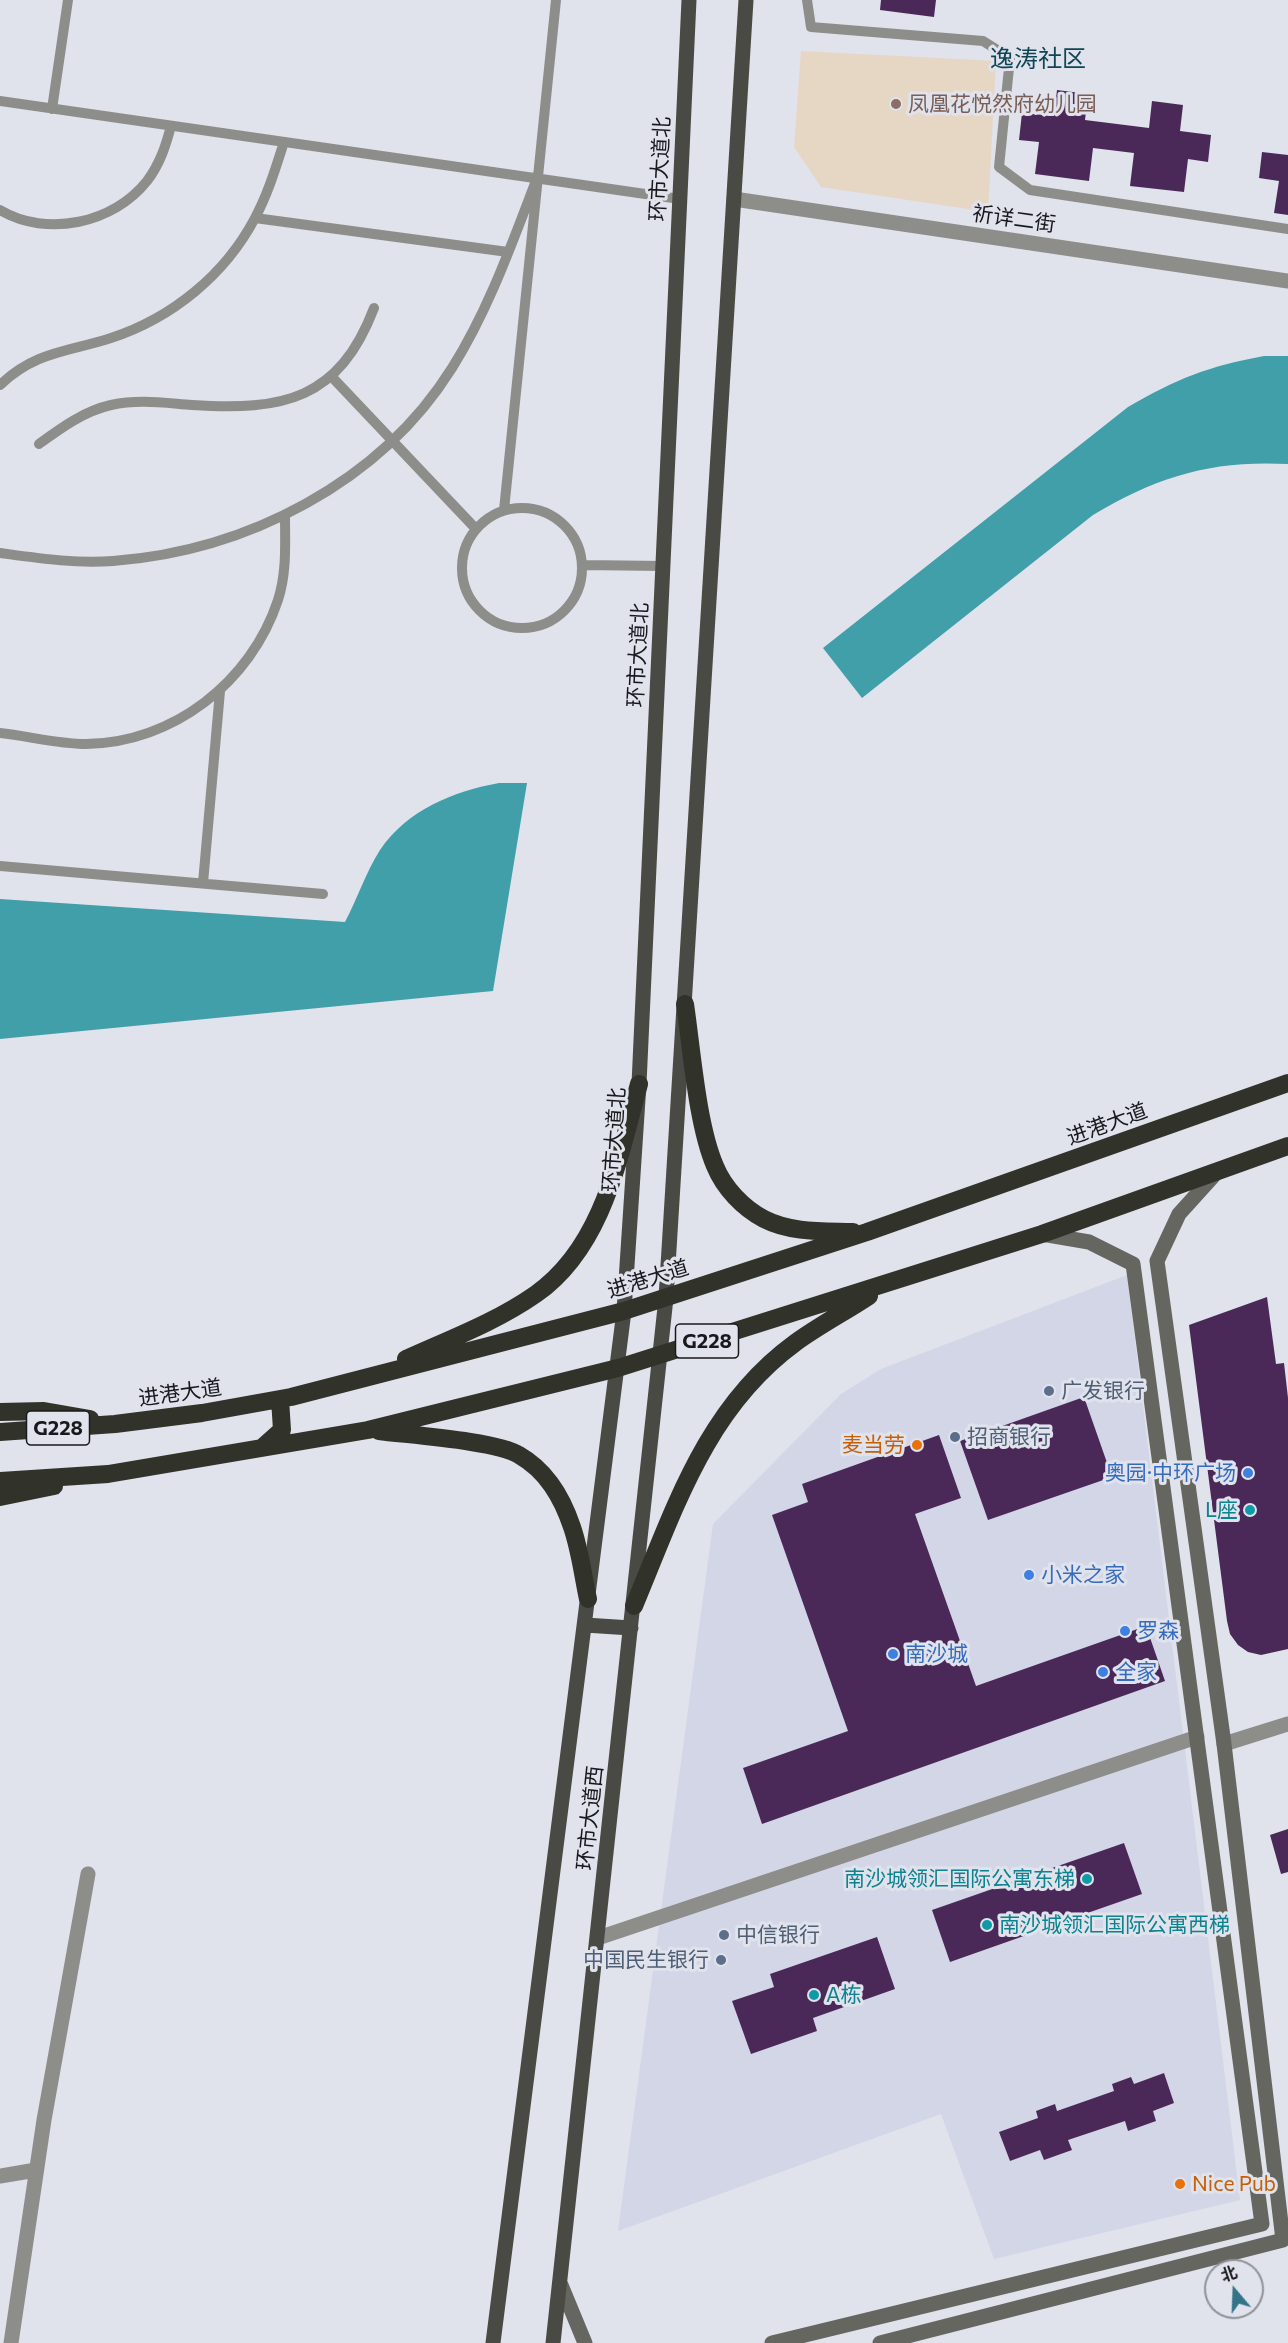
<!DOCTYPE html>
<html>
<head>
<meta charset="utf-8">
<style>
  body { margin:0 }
  #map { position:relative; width:1288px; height:2343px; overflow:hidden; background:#e0e2ec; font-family:Commissioner,"Noto Sans SC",sans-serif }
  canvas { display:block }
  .north { position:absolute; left:1204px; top:2259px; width:60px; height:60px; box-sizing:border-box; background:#e0e2ec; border:2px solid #909299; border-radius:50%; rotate:341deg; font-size:16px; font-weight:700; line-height:24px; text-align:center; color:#19191d }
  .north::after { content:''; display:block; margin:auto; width:21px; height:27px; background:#347488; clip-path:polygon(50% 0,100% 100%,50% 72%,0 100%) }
</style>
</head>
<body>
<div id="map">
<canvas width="1288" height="2343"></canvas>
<div class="north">北</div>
</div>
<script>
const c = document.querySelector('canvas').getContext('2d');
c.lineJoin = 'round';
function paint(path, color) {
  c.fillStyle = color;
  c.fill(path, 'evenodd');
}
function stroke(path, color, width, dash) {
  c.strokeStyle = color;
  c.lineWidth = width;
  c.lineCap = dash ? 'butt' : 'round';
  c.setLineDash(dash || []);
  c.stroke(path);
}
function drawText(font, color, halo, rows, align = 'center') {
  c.font = font + ' Commissioner,"Noto Sans SC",sans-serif';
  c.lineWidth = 6;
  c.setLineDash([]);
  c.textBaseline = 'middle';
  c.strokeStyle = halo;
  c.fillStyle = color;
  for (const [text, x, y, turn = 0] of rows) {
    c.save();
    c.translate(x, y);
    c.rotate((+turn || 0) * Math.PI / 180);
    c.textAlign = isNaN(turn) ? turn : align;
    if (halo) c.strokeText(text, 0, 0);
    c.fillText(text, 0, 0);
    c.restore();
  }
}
const built = new Path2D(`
  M1127 1275 1240 2200 994 2259 941 2114 618 2231 713 1524 841 1394 881 1369Z`);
const education = new Path2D(`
  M801 51 996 61 988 212 821 187 794 147Z`);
const water = new Path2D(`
  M1264 356H1288V464C1212 460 1158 476 1093 515L862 698 823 648 1128 407C1176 379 1209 366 1264 356Z
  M499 783H527L493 991 0 1039V899L345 922C357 899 366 872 380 850 407 810 454 791 499 783Z`);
const building = new Path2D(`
  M881 0H936L934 17 880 10Z
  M1057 90 1088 94 1085 120 1149 128 1152 101 1183 105 1180 131 1211 135 1208 162 1188 159 1184 192 1130 186 1134 153 1093 148 1089 181 1035 174 1039 142 1019 140 1022 113 1054 116Z
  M1262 152 1288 155V215L1274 213 1279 181 1259 178Z
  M1267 1297 1276 1364 1284 1363 1288 1398V1649L1261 1655 1248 1652 1238 1645 1230 1634 1227 1621 1189 1325Z
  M1084 1397 1112 1477 988 1520 960 1441Z
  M939 1435 961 1498 915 1514 976 1686 1146 1626 1165 1681 762 1824 743 1768 848 1731 772 1515 808 1502 802 1484Z
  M1288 1829V1872L1281 1874 1270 1835Z
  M1124 1843 1142 1894 1053 1925 1050 1914 1042 1917 1035 1920 1038 1931 950 1962 932 1910 1021 1879 1024 1890 1039 1885 1035 1874Z
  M877 1937 895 1989 813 2018 817 2031 751 2054 732 2001 774 1987 770 1974Z
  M1164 2073 1174 2103 1153 2111 1156 2121 1128 2131 1125 2121 1068 2140 1072 2150 1044 2160 1040 2150 1010 2161 999 2132 1038 2118 1036 2111 1055 2104 1057 2111 1114 2091 1112 2084 1131 2077 1134 2084Z`);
const lane = new Path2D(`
  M807 0 811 27 983 41 1010 58 999 167 1030 190 1288 229
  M0 101 680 199
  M52 109 68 0
  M0 210C47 238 114 223 147 181 160 164 166 145 171 126
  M255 218 508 252
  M331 376 476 529
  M0 385C36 351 68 352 111 338 172 318 225 275 255 218 268 194 276 167 284 142
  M39 444C61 428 84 411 111 405 139 399 164 403 192 405 283 411 339 400 374 308
  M462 568a60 60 0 1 1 120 0a60 60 0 1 1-120 0Z
  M504 510 556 0
  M0 553C37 558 76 564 113 561 246 551 380 483 452 368 489 309 512 243 537 178
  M582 565 663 566
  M0 733C28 736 58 744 86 744 173 743 251 682 278 600 287 572 285 544 285 515
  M0 866 323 894
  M203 883 220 691`);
const street = new Path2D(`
  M734 199 1288 281
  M1224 1744 1288 1724
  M598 1938 1197 1737
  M0 2176 36 2170
  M11 2343 44 2120 88 1874`);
const secondary = new Path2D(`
  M561 2285 585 2343
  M772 2343 1262 2224 1133 1264 1089 1242 1042 1234
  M880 2343 1283 2240 1224 1744 1157 1261 1179 1214 1217 1172`);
const primary = new Path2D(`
  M585 1625 631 1628
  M493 2343 624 1311 639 1084 689 0
  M553 2343 666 1298 746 0`);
const highway = new Path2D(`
  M685 1004C692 1051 697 1124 715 1166 724 1188 743 1208 764 1219 791 1233 824 1231 853 1232
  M406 1359C450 1339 496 1322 536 1294 603 1247 619 1157 639 1084
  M0 1412 44 1411 90 1419
  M379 1431C409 1435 497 1441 519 1455 547 1471 562 1497 572 1527 580 1550 583 1576 588 1599
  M0 1432 115 1424 202 1413 291 1397 624 1311 867 1232 1288 1083
  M263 1447 282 1430 280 1399
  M0 1481 108 1474 368 1430 618 1368 1042 1234 1288 1146
  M0 1497 54 1486
  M634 1606C675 1508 706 1408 795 1343 818 1326 845 1312 869 1296`);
const markers = [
  [896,104,6,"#8d6e63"],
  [1049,1391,6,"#5c6f8a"],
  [955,1437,6,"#5c6f8a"],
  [917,1445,6,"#e8710a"],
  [1248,1473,6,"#3f7fe0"],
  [1250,1510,6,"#0f9aa8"],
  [1029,1575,6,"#3f7fe0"],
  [1125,1631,6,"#3f7fe0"],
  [893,1654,6,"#3f7fe0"],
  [1103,1672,6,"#3f7fe0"],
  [1087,1879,6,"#0f9aa8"],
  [987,1925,6,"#0f9aa8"],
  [724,1935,6,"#5c6f8a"],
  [721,1960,6,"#5c6f8a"],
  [814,1995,6,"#0f9aa8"],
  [1180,2184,6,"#e8710a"]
];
const shields = [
  [707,1341,63],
  [58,1428,63]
];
const shieldNames = [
  ["G228",707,1341],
  ["G228",58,1428]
];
const educationNames = [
  ["凤凰花悦然府幼儿园",908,104]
];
const streetNames = [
  ["环市大道北",660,169,-87],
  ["祈详二街",1014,219,8],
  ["环市大道北",638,655,-87],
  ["进港大道",1107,1124,-20],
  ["环市大道北",614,1140,-86],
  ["进港大道",648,1279,-17],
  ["进港大道",180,1393,-8],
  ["环市大道西",590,1818,-84]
];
const serviceNames = [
  ["广发银行",1061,1391],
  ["招商银行",967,1437],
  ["中信银行",736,1935],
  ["中国民生银行",709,1960,"right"]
];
const foodNames = [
  ["麦当劳",905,1445],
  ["Nice Pub",1192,2184,"left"]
];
const shopNames = [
  ["奥园·中环广场",1236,1473,"right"],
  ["小米之家",1041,1575],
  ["罗森",1137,1631],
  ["南沙城",905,1654],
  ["全家",1115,1672]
];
const cultureNames = [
  ["L座",1238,1510],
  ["南沙城领汇国际公寓东梯",1075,1879],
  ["南沙城领汇国际公寓西梯",999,1925,"left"],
  ["A栋",826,1995,"left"]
];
const quarterNames = [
  ["逸涛社区",1038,59]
];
paint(built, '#d3d6e7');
paint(education, '#e6d6c4');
paint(water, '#419faa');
paint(building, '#4a2959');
stroke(lane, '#8d8e8a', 10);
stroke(street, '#8d8e8a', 15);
stroke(secondary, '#656660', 15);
stroke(primary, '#494a43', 15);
stroke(highway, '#31332a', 18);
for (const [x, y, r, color] of markers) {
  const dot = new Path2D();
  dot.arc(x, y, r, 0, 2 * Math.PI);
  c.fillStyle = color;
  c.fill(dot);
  stroke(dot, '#e0e2ec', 2);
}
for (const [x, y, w] of shields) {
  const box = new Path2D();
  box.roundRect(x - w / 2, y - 17, w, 34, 4.5);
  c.fillStyle = '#e0e2ec';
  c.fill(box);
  stroke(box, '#19191d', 1.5);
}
drawText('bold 20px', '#19191d', null, shieldNames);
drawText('21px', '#785e54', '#e0e2ec', educationNames, 'left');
drawText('21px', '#19191d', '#e0e2ec', streetNames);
drawText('21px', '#4e5e75', '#e0e2ec', serviceNames, 'left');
drawText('21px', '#c56008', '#e0e2ec', foodNames, 'right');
drawText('21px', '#366cbe', '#e0e2ec', shopNames, 'left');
drawText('21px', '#0d838f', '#e0e2ec', cultureNames, 'right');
drawText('24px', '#0f4655', '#e0e2ec', quarterNames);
</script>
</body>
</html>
